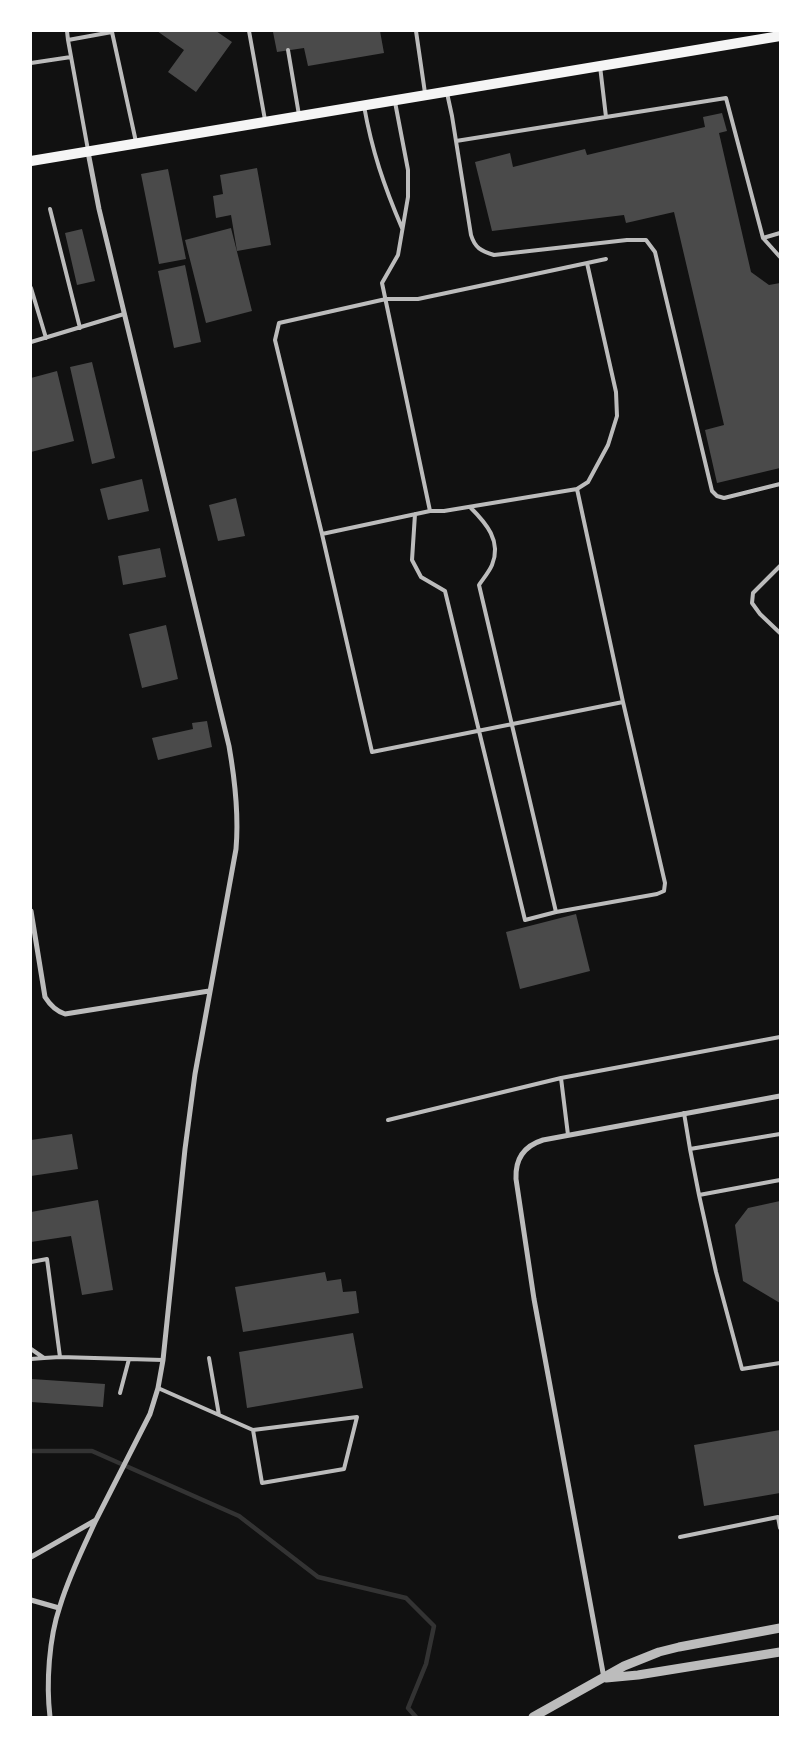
<!DOCTYPE html>
<html>
<head>
<meta charset="utf-8">
<style>
  body { margin:0 }
  #map { position:relative; width:811px; height:1748px; overflow:hidden; background:#111; font-family:Ubuntu,sans-serif }
  canvas { display:block }
  .frame { position:absolute; inset:0; border:32px solid #fff; pointer-events:none }
</style>
</head>
<body>
<div id="map">
<canvas width="811" height="1748"></canvas>
<div class="frame"></div>
</div>
<script>
const c = document.querySelector('canvas').getContext('2d');
c.lineJoin = 'round';
function stroke(path, color, width, dash) {
  c.strokeStyle = color;
  c.lineWidth = width;
  c.lineCap = dash ? 'butt' : 'round';
  c.setLineDash(dash || []);
  c.stroke(path);
}
function paint(path, color) {
  c.fillStyle = color;
  c.fill(path, 'evenodd');
}
const stream = new Path2D(`
  M31 1451H92L239 1516 318 1577 406 1598 434 1626 426 1664 408 1708 416 1717`);
const building = new Path2D(`
  M157 31H216L232 42 196 92 168 72 184 50Z
  M380 31 384 53 308 66 304 48 277 52 273 32Z
  M722 113 727 131 719 133 751 272 769 285 780 283V468L717 483 705 430 724 425 674 212 626 223 624 215 492 231 475 162 510 153 513 167 585 149 587 155 705 127 703 117Z
  M257 168 271 245 237 251 231 215 216 218 213 196 223 194 220 175Z
  M168 169 186 259 159 264 141 174Z
  M231 228 252 311 206 323 185 240Z
  M82 229 95 281 77 285 65 233Z
  M185 265 201 342 174 348 158 271Z
  M92 362 115 458 92 464 70 367Z
  M57 371 74 441 31 452V378Z
  M142 479 149 511 108 520 100 489Z
  M236 498 245 536 218 541 209 505Z
  M160 548 166 577 123 585 118 556Z
  M166 625 178 679 142 688 129 634Z
  M207 721 212 747 158 760 152 738 193 729 192 723Z
  M576 914 590 971 520 989 506 932Z
  M72 1134 78 1169 31 1176V1140Z
  M98 1200 113 1290 82 1295 71 1236 31 1242V1212Z
  M780 1201V1303L743 1281 735 1225 748 1208Z
  M325 1272 327 1281 341 1279 343 1292 356 1291 359 1313 243 1332 235 1287Z
  M353 1333 363 1388 247 1408 239 1352Z
  M32 1379 105 1384 103 1407 31 1402Z
  M780 1430V1493L704 1506 694 1445Z`);
const service = new Path2D(`
  M67 31 68 40
  M249 31 265 120
  M416 31 425 93
  M288 50 299 115
  M31 63 71 57
  M447 93 452 116 471 235C475 248 481 251 494 255L627 240H646L655 252 712 491 717 496 724 498 780 484
  M395 102 408 170V197L398 255 382 283 430 511
  M364 106C372 151 384 186 402 228
  M606 117 726 98 763 238 780 233
  M456 141 606 117 600 66
  M88 150 68 40 112 32 136 142
  M50 209 80 328
  M763 238 780 257
  M31 288 46 338
  M31 342 124 314
  M577 489 444 511H430L322 534 372 752 623 702
  M470 507C486 523 502 541 492 565 489 572 483 579 479 585L556 912
  M415 514 412 560 421 577 445 591 525 920 556 912 657 894 664 891 665 883 623 702 577 489 588 482 608 445 617 416 616 392 587 263
  M322 534 275 340 279 323 386 299H418L606 259
  M780 566 753 593 752 603 760 614 780 633
  M684 1113 690 1149
  M388 1120 561 1078
  M780 1134 690 1149 699 1195 780 1180
  M568 1135 561 1078 780 1037
  M699 1195 716 1272 742 1369 780 1363
  M31 1262 47 1259 60 1357
  M31 1349 44 1358 60 1357 163 1360
  M209 1358 219 1415
  M31 1359 44 1358
  M158 1388 253 1430 357 1417 344 1469 262 1483 253 1430
  M120 1393 129 1359
  M680 1537 778 1517 780 1528`);
const minor = new Path2D(`
  M31 911 45 997C50 1005 56 1011 65 1014L209 991
  M31 1557 96 1520 150 1414 158 1388 163 1360 185 1149 195 1074 236 849C239 814 235 780 229 746L99 209 88 152
  M31 1600 59 1608
  M604 1678 534 1299 516 1179C515 1159 524 1146 543 1140L780 1096
  M50 1717C46 1683 49 1638 60 1606 69 1576 83 1548 96 1520`);
const tertiary = new Path2D(`
  M606 1678 638 1675 780 1652
  M533 1717 624 1666 659 1652 679 1647 780 1628`);
const secondary = new Path2D(`
  M31 161 780 36`);
stroke(stream, '#333', 4.5);
paint(building, '#4a4a4a');
stroke(service, '#bcbcbc', 4);
stroke(minor, '#bcbcbc', 5);
stroke(tertiary, '#bcbcbc', 9);
stroke(secondary, '#f5f5f5', 10);
</script>
</body>
</html>
